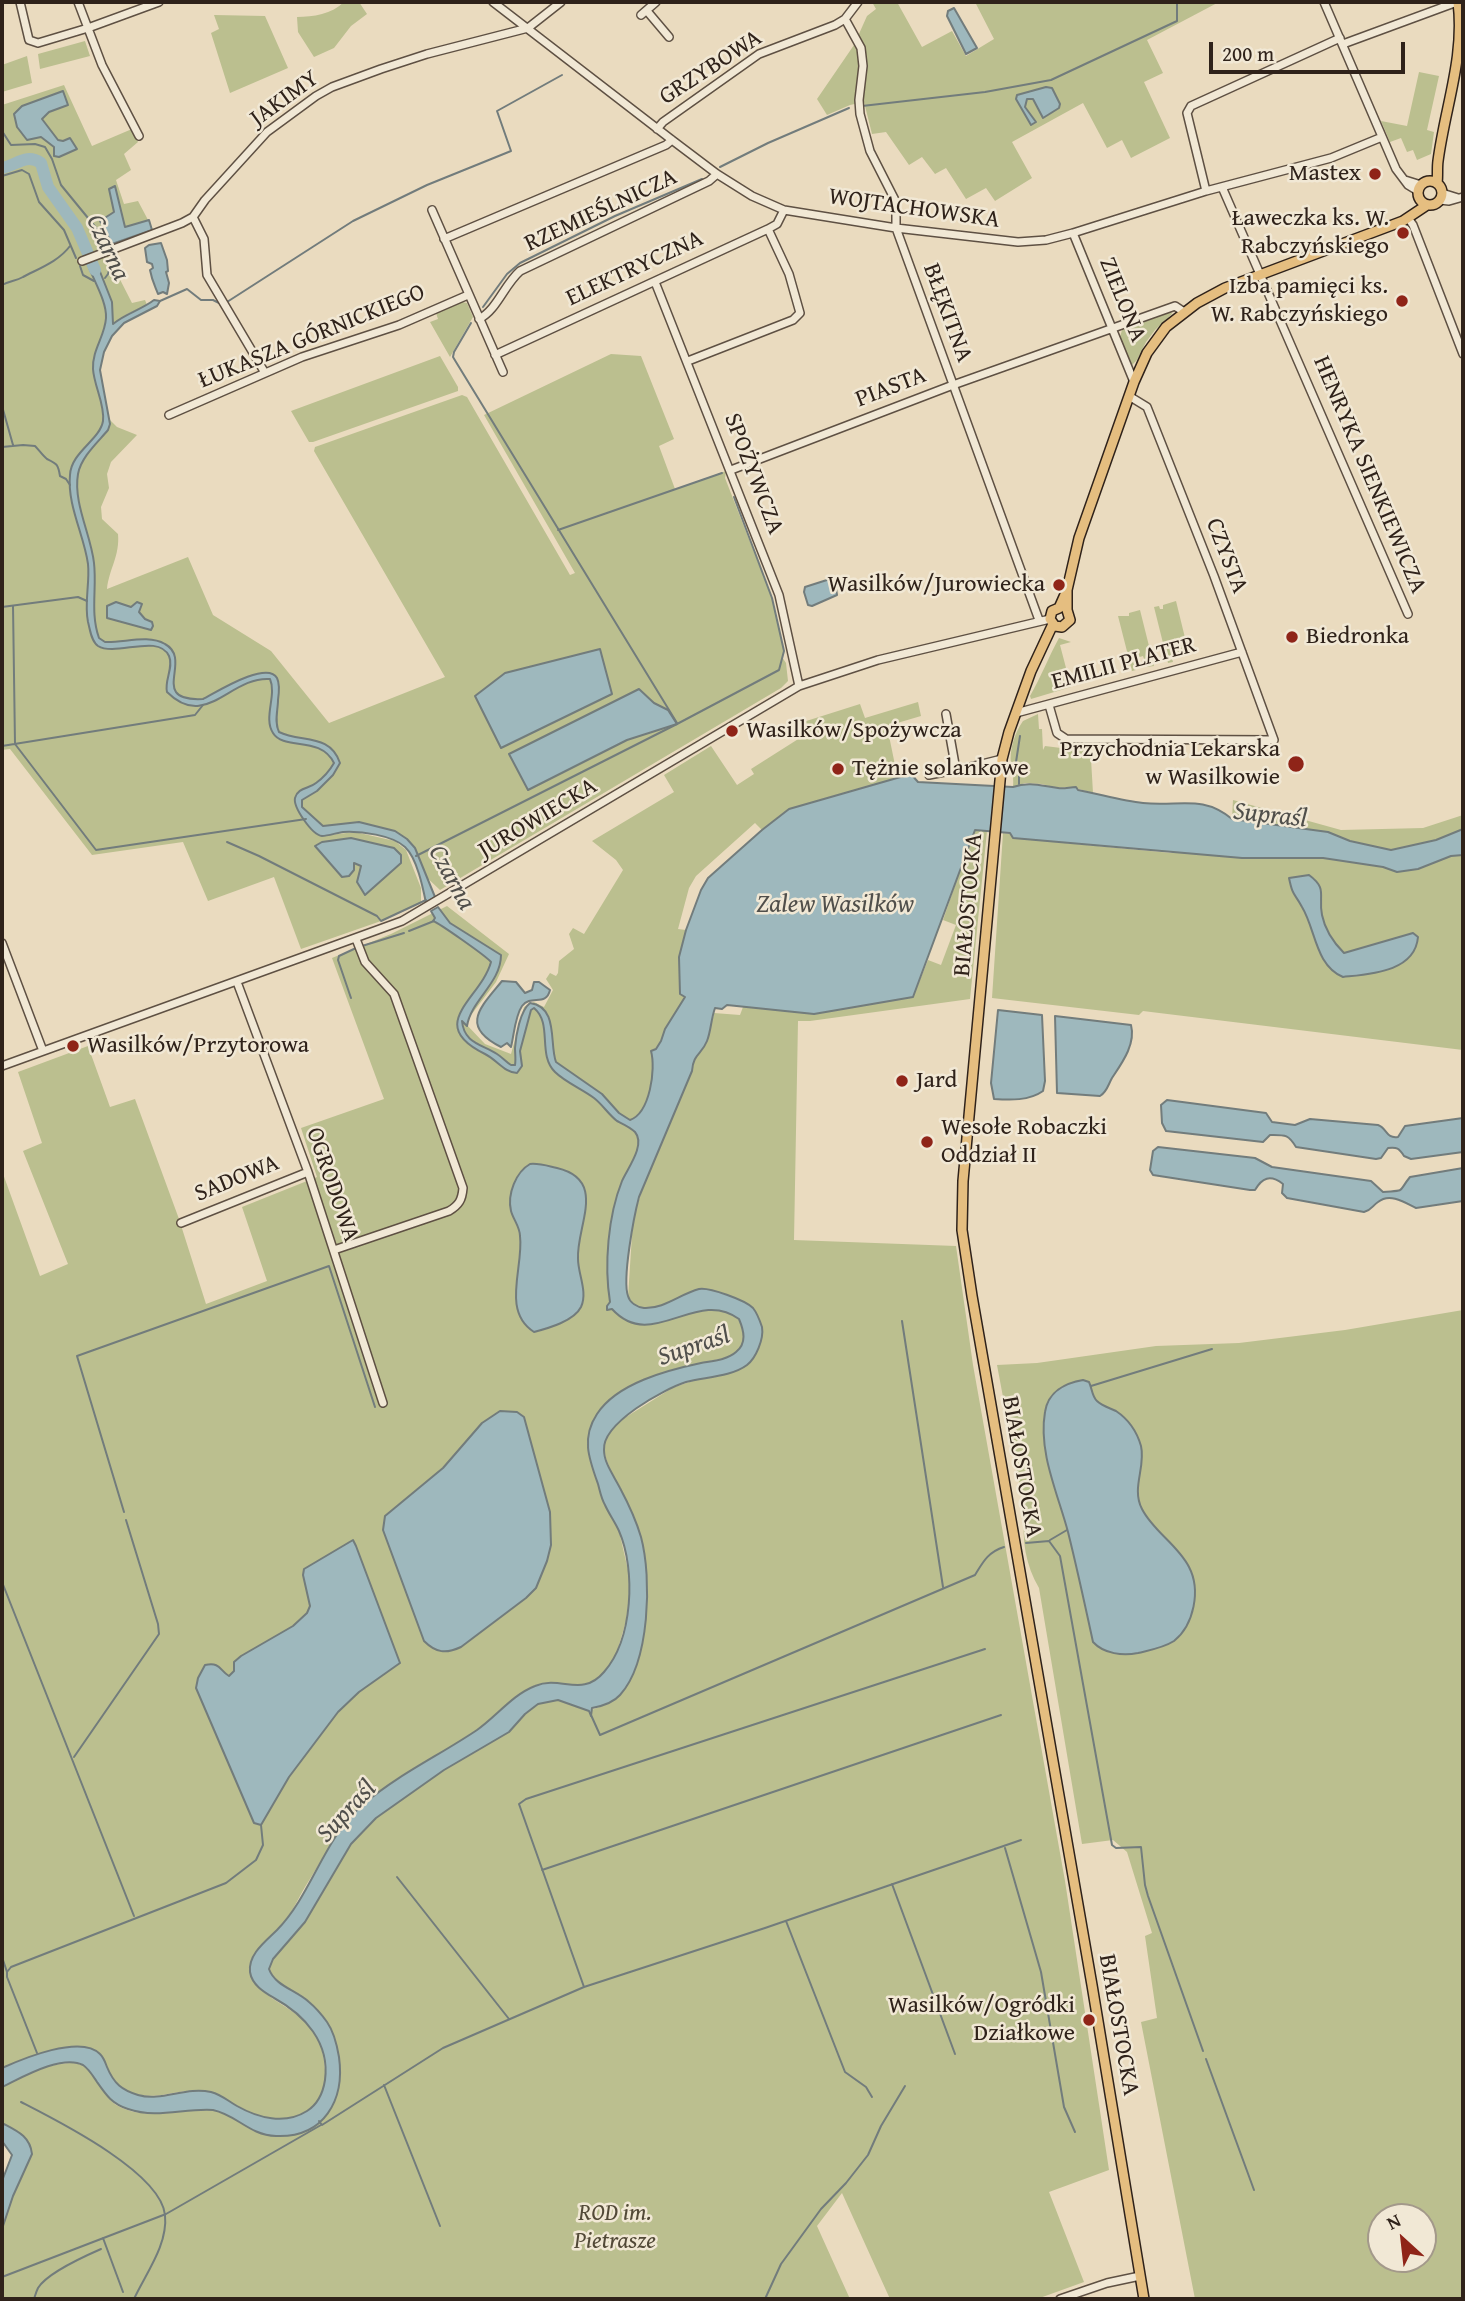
<!DOCTYPE html>
<html>
<head>
<meta charset="utf-8">
<style>
  body { margin:0 }
  #map { position:relative; width:1465px; height:2301px; overflow:hidden; background:#eadbbf; font-family:"Gentium Book Plus",serif }
  canvas { display:block }
  .frame { position:absolute; inset:0; border:4px solid #2f221a; pointer-events:none }
  .north { position:absolute; left:1367px; top:2203px; width:70px; height:70px; box-sizing:border-box; background:#f1e8d5; border:2px solid #a3998a; border-radius:50%; rotate:333deg; font-size:19px; font-weight:700; line-height:28px; text-align:center; color:#2f221a }
  .north::after { content:''; display:block; margin:auto; width:24px; height:32px; background:#8f2418; clip-path:polygon(50% 0,100% 100%,50% 72%,0 100%) }
  .scale { position:absolute; left:1209px; top:42px; width:196px; height:32px; box-sizing:border-box; border:4px solid #2f221a; border-top:0; padding-left:9px; font-size:21px; line-height:24px; white-space:nowrap; color:#2f221a; -webkit-text-stroke:5px #f1e8d5; paint-order:stroke }
</style>
</head>
<body>
<div id="map">
<canvas width="1465" height="2301"></canvas>
<div class="frame"></div>
<div class="north">N</div>
<div class="scale">200 m</div>
</div>
<script>
const c = document.querySelector('canvas').getContext('2d');
c.lineJoin = 'round';
function paint(path, color) {
  c.fillStyle = color;
  c.fill(path, 'evenodd');
}
function stroke(path, color, width, dash) {
  c.strokeStyle = color;
  c.lineWidth = width;
  c.lineCap = dash ? 'butt' : 'round';
  c.setLineDash(dash || []);
  c.stroke(path);
}
function drawText(font, color, halo, rows, align = 'center') {
  c.font = font + ' "Gentium Book Plus",serif';
  c.lineWidth = 5;
  c.setLineDash([]);
  c.textBaseline = 'middle';
  c.strokeStyle = halo;
  c.fillStyle = color;
  for (const [text, x, y, turn = 0] of rows) {
    c.save();
    c.translate(x, y);
    c.rotate((+turn || 0) * Math.PI / 180);
    c.textAlign = isNaN(turn) ? turn : align;
    if (halo) c.strokeText(text, 0, 0);
    c.fillText(text, 0, 0);
    c.restore();
  }
}
const green = new Path2D(`
  M344 2H359L367 14 351 26 334 48 314 57 298 32 297 17C313 17 332 14 344 2Z
  M872 2H897L922 47 952 31 966 56 994 39 975 2H1219L1147 40 1163 73 1144 82 1170 138 1131 158 1122 140 1107 148 1083 103 1012 142 1032 178 995 201 986 188 966 199 946 168 935 174 922 157 909 165 886 132 872 134 864 102 850 105 827 115 817 99 854 45 867 16 876 9Z
  M214 15 265 16 288 68 230 93 211 33 219 29Z
  M85 41 90 56 40 69 38 54Z
  M27 56 32 83 2 92V65Z
  M1419 72 1439 76 1427 130 1434 132 1431 154 1417 160 1413 150 1407 152 1401 138 1390 142 1381 121 1407 126Z
  M64 85 92 146 132 129 138 142 124 154 131 170 116 180 124 204 138 201 156 235 107 254 132 303 145 300 147 305 127 314 112 325 96 367 108 418 117 427 137 435 111 462 107 474 109 488 101 507 102 519 118 534C120 556 109 569 107 589L188 557 213 615 271 651 329 723 445 677 314 451 315 447 462 395 467 397 570 575 575 573 484 415 611 354 641 356 674 439 659 446 675 489 726 471 725 478 772 598 784 651 782 657 786 663 788 681 781 688 440 890 421 872 415 848 395 832 359 822 323 826 316 821 321 836 355 832 395 841 406 850 421 888V902L381 921 301 949 274 877 208 901 183 842 92 855 10 749 2 750V105Z
  M462 302 467 303 473 317 450 357 430 322 438 319 436 313Z
  M1171 312 1172 314 1155 330 1146 342 1137 360 1132 365 1120 337 1122 330Z
  M440 356 458 387V391L313 442H309L291 411Z
  M1176 601 1188 650 1171 655 1173 662 1168 663 1154 607 1159 606 1160 609H1163V605Z
  M1140 610 1154 666 1147 667 1143 656 1133 659 1136 670 1132 671 1118 616H1129V613Z
  M1059 638 1071 642 1060 645 1071 687 1031 699 1030 696C1041 677 1048 658 1059 638Z
  M918 702 921 716 887 726 895 765 913 771 911 774 796 807 783 813 762 830 755 823 696 876 689 888 678 929 686 930 679 957 685 996 610 1302 642 1325 712 1308 730 1313 739 1319 745 1335 740 1349 733 1356 670 1370 587 1442 619 1531 628 1570 630 1590 626 1621 617 1652 610 1665 601 1676 592 1682 577 1686 561 1683 523 1692 481 1727 362 1805C339 1829 323 1858 305 1887 298 1899 292 1913 283 1923 271 1937 251 1950 250 1970 249 1992 297 2009 310 2026 320 2038 324 2054 325 2070 326 2082 323 2096 315 2105 295 2128 259 2119 236 2105 225 2099 217 2092 203 2091 173 2088 157 2104 125 2090 107 2083 109 2052 88 2049 58 2044 30 2056 2 2068V1171L40 1276 68 1264 23 1151 42 1143 18 1072 88 1046 110 1107 135 1099 179 1219 206 1304 267 1281 242 1207 317 1177 301 1128 384 1099 332 958 391 934 447 906 509 954 496 982 465 1023 485 1044 511 1054 524 1007 534 1002 544 1007 553 990 546 979 550 973 556 976 558 973 559 961 574 949 569 934 573 928 584 934 623 870 616 860 592 841 674 792 664 775 711 746 737 785 754 774 751 769 803 736 800 723 860 704 865 718Z
  M1038 714 1039 729H1042L1043 750 1045 746 1077 750 1079 744H1083L1084 747H1087L1088 742H1090L1093 793 1072 787 1056 788 1042 784 1025 783 1013 787C1014 778 1012 773 1011 764 1009 750 1015 732 1023 721Z
  M1233 800 1341 830 1423 828 1463 815V830L1436 840 1391 850 1350 841 1328 832 1232 819Z
  M974 830 987 831 970 999 810 1021H798L794 1240 956 1246 973 1365 1065 1881 1109 2170 1049 2192 1084 2282 1037 2299H890L842 2193 817 2226 850 2299H2V2229L13 2196 32 2154 19 2132 2 2123V2087C23 2077 48 2062 73 2063 96 2064 100 2096 118 2106 151 2123 181 2105 214 2110 238 2113 258 2137 284 2136 300 2135 313 2124 327 2115L328 2024 310 2002 275 1980 269 1969 273 1959 305 1922 351 1844 376 1818 444 1770 509 1732 525 1714 538 1704 558 1700 589 1711C599 1707 610 1704 618 1697 651 1666 652 1578 641 1537 633 1509 615 1485 606 1458L604 1449 605 1441 615 1424 672 1388 701 1378 762 1335 698 1289C685 1296 650 1314 636 1306 633 1304 630 1299 628 1297L633 1219 646 1178 692 1071C693 1050 711 1034 714 1013L740 1015 743 1007 814 1014 913 997 928 960 941 965 956 925 943 920Z
  M1003 833 1010 834 1013 838 1171 853 1181 847 1327 854 1401 867 1463 840V1050L1151 1012 1143 1011 1139 1015 992 998Z
  M1463 1310V2299H1195L1141 2022 1157 2018 1145 1936 1152 1933 1127 1852 1113 1840 1082 1844 1039 1588C1026 1566 1021 1539 1025 1514L997 1365 1037 1363 1156 1346 1239 1343 1345 1330ZM1381 2217H1423V2259H1381Z`);
const water = new Path2D(`
  M954 8 977 48 966 54 947 16 948 11Z
  M1046 87 1052 88 1060 104 1059 108 1043 118 1033 99H1027L1025 107 1036 122 1031 125 1016 99 1017 95Z
  M63 91 68 105 49 112 42 119 58 140 63 141 70 138 77 149 59 157 54 156V147L41 137 27 140 17 127 14 114 22 106Z
  M115 186 125 227 149 220 152 230 112 244 100 221 114 212 109 189Z
  M161 243 167 260 168 271 166 272 169 283 167 294 163 292 158 294C155 286 152 281 150 270L153 268 152 264 147 262 145 248 149 245Z
  M95 259 112 302 113 324C126 313 141 310 154 300L160 301 157 306 124 323 112 336 104 352 100 370 110 424 108 430C98 442 81 457 78 474 73 503 91 535 94 563 97 588 90 613 99 638L105 642C124 643 148 634 165 644 194 660 147 702 203 699 215 693 267 660 277 678 280 684 279 693 278 700 278 710 274 722 279 732 301 743 330 733 340 763L333 775 317 791 302 800V807L323 826 359 822 395 831 407 839 415 848 435 897 426 903C423 888 417 858 405 847 392 835 361 831 343 832 336 833 328 836 322 836 312 835 293 807 295 798 298 787 309 789 316 783 323 778 330 770 334 763 320 735 284 751 273 733 263 718 277 695 270 679 230 676 206 731 167 692 164 681 174 667 169 656 158 633 116 657 98 646 91 641 90 629 88 622 84 603 90 583 88 564 84 535 67 505 70 475 71 452 100 440 103 421 105 404 94 386 93 369 92 350 105 336 106 318 107 301 92 278 87 262Z
  M830 579 835 582 837 595 812 606 808 605 804 592 805 587Z
  M116 602 131 607 137 602 142 604 139 612 145 619 152 622 153 626 151 630 107 618V606Z
  M600 649 612 694 501 748 475 696 505 673Z
  M639 689 654 703 668 710 677 724 627 740 528 790 509 754Z
  M911 774 918 782 1013 787C1029 781 1042 786 1058 788 1064 789 1070 787 1076 787L1078 790C1100 794 1122 801 1143 803 1179 807 1202 794 1232 819L1328 832 1350 841 1391 850 1436 840 1463 829V855L1451 856 1418 869 1397 872 1383 867 1323 858H1242L1013 838 1010 833 975 830 913 997 814 1014 727 1005 722 1009 715 1008C711 1019 711 1031 707 1041 702 1054 693 1054 692 1071L639 1197C634 1216 622 1279 628 1296 630 1303 637 1307 644 1308 664 1309 680 1294 699 1289 709 1287 745 1300 753 1308 757 1313 760 1321 762 1327 764 1339 756 1358 747 1365 731 1377 704 1377 686 1382 664 1389 602 1423 604 1450 604 1463 614 1476 620 1488 628 1503 636 1520 641 1537 652 1578 650 1662 620 1695 613 1703 603 1706 592 1708L591 1716 589 1711 558 1700 538 1704 525 1714 509 1732 444 1770 376 1818 351 1844 305 1922 273 1959 269 1969C275 1986 296 1990 309 2002 315 2007 322 2015 327 2022 334 2032 337 2045 339 2057 345 2100 324 2138 276 2136 249 2135 237 2115 213 2110 184 2108 157 2119 128 2109 112 2104 106 2095 97 2082 93 2076 89 2069 83 2065 62 2054 21 2078 2 2087V2068C22 2059 81 2034 100 2054 104 2058 105 2062 107 2067 114 2084 122 2090 138 2095 162 2102 186 2086 211 2092 222 2095 228 2101 237 2106 258 2118 285 2125 307 2111 318 2104 323 2093 325 2080 330 2043 305 2015 274 1998 264 1992 252 1985 250 1972 248 1954 266 1941 277 1930 313 1893 324 1836 365 1803 399 1774 440 1755 477 1730 497 1716 512 1695 535 1686 561 1675 582 1698 604 1672 633 1639 636 1570 619 1531 615 1522 609 1514 605 1505 601 1498 600 1491 598 1484 589 1459 581 1438 597 1414 617 1383 668 1370 701 1363 712 1361 727 1360 736 1352 747 1343 744 1331 739 1319 696 1287 652 1353 612 1309L607 1310V1306L610 1302C604 1265 608 1216 622 1181 627 1169 646 1145 635 1132 630 1127 623 1124 617 1121 608 1114 603 1105 594 1098 582 1089 565 1082 555 1072 537 1054 553 1024 534 1008L531 1010 520 1051 522 1066 517 1073C505 1073 497 1060 485 1054 424 1024 481 999 491 962 486 956 439 923 433 921L435 918 431 911 438 907 450 923 501 955C501 983 471 1000 467 1026L462 1021C464 1043 481 1044 497 1054 502 1057 506 1062 511 1065H515C516 1059 515 1054 515 1048 516 1035 520 1011 530 1003 559 1007 549 1044 556 1062L602 1094 619 1113 630 1120C650 1113 656 1069 651 1051L656 1049 661 1041 665 1029 685 997 680 994 679 957 686 930 701 890 708 878 762 830 789 809Z
  M351 838 394 848 401 855V863L365 895 357 882 361 866 354 863V870L349 876 342 877 315 846 322 842Z
  M1309 875C1328 889 1318 895 1322 915 1325 930 1334 943 1344 953L1413 933 1418 937C1415 972 1370 974 1343 977 1315 965 1316 930 1302 907 1294 892 1293 897 1289 878Z
  M502 981 516 982 525 993 532 990 534 982H539L550 990C546 1007 531 994 522 1006 515 1016 514 1035 511 1047L507 1043 501 1047C459 1026 481 1007 502 981Z
  M998 1010 1042 1015 1045 1081 1043 1091C1029 1101 1010 1100 994 1099L991 1083Z
  M1055 1016 1131 1025C1136 1044 1122 1063 1112 1078 1108 1085 1107 1092 1100 1096L1057 1093Z
  M1167 1100 1266 1113 1272 1122 1295 1125 1310 1119 1378 1125C1387 1128 1386 1139 1398 1137L1405 1126 1463 1118V1152L1411 1159 1404 1156C1399 1148 1397 1147 1388 1148L1381 1158 1376 1159 1296 1147C1288 1134 1285 1135 1270 1135L1263 1142 1166 1131 1162 1123 1161 1105Z
  M1158 1147 1255 1158 1272 1167 1371 1181 1383 1192C1407 1190 1397 1193 1410 1177L1463 1168V1201L1416 1208C1406 1203 1390 1192 1378 1202 1372 1206 1372 1210 1364 1212L1287 1198 1282 1193 1283 1184C1270 1174 1262 1178 1255 1190H1250L1153 1175 1150 1170 1153 1151Z
  M530 1164C539 1163 548 1166 557 1168 608 1180 576 1226 578 1259 578 1274 588 1292 581 1307 574 1321 549 1328 534 1332 501 1311 524 1267 520 1236 520 1227 513 1219 511 1211 507 1194 516 1172 530 1164Z
  M1083 1380 1089 1382C1092 1388 1092 1397 1097 1401 1102 1406 1110 1408 1116 1411 1128 1419 1137 1432 1141 1446 1146 1467 1131 1488 1142 1509 1153 1531 1178 1545 1189 1567 1201 1590 1194 1625 1174 1641 1163 1648 1150 1650 1138 1653 1123 1656 1104 1654 1093 1642 1085 1605 1077 1568 1068 1532 1058 1494 1038 1452 1045 1412 1048 1392 1065 1383 1083 1380Z
  M500 1411 517 1412 524 1417 550 1512 551 1545 547 1561 536 1588 526 1598 461 1647C446 1654 436 1653 424 1641L383 1530 385 1516 443 1468 482 1423Z
  M353 1540 356 1546 400 1663 359 1692 338 1712 289 1777 261 1825 254 1823 196 1688 198 1678 205 1665C221 1662 219 1670 229 1676L234 1671V1662L241 1656 293 1626 307 1613 310 1606 303 1575 304 1569Z
  M2 2123C17 2131 30 2136 32 2154L13 2196 2 2229V2181L12 2155 2 2141Z`);
const stream = new Path2D(`
  M862 106 985 92 1051 80 1177 21V2
  M2 131 11 145 35 144 45 147 52 159 61 185 97 229 105 248
  M720 167 768 143 849 108
  M2 176 22 170 29 174 39 202 64 230 76 258
  M80 266 83 275 94 281
  M105 278 108 274 111 263
  M2 285C9 281 16 281 23 277 40 268 59 261 70 246
  M160 301 187 289 201 300H213L221 304
  M227 302 353 221 427 185 511 151 497 111 562 75
  M483 307 507 274 520 263 615 216 702 179
  M471 323 454 352 453 357 456 362 677 723
  M2 406 13 445
  M2 447 23 445 35 446C39 450 43 456 47 459 57 464 58 464 60 476L66 479 70 485
  M558 530 722 473
  M13 606 15 744 96 850 306 819
  M2 607 78 597 87 601
  M2 746 195 715 203 705
  M1019 784V771L1016 762 1020 736
  M227 842 259 856 377 916 381 921 426 900
  M416 856 677 724 779 670 784 651 772 598 734 497
  M409 931 434 921
  M362 946 404 933
  M351 998 338 960 339 956 356 948
  M902 1321 943 1587
  M1091 1386 1212 1349
  M124 1512 77 1356 329 1266 375 1407
  M1050 1540 1067 1530
  M1026 1543 1049 1541 1060 1556 1112 1845 1116 1848 1141 1847 1145 1885 1148 1896 1203 2051
  M2 1582 134 1916
  M591 1715 600 1735 975 1575C983 1562 988 1552 1004 1547
  M74 1757 159 1634 158 1624 126 1520
  M1005 1848 1041 1972 1064 2107 1075 2132
  M542 1870 1001 1715
  M397 1877 509 2019
  M892 1884 955 2054
  M786 1921 845 2072 866 2087 872 2097
  M2 1957 7 1972
  M584 1987 519 1804 526 1799 985 1649
  M37 2053 7 1977V1972L11 1967 226 1883 256 1860 263 1845 261 1825
  M1206 2059 1254 2190
  M384 2085 440 2226
  M21 2102C56 2120 161 2172 165 2215 168 2245 146 2273 134 2299
  M319 2121 322 2125 443 2048 584 1987 765 1928 1021 1840
  M103 2238 123 2292
  M2 2277 166 2214 321 2125
  M34 2299C35 2296 36 2292 38 2288 47 2273 85 2256 101 2249
  M765 2299 781 2264 821 2209 846 2183 868 2155 881 2126 905 2086`);
const river = new Path2D(`
  M2 168C17 165 26 153 41 163L48 187 77 228 95 270`);
const minor = new Path2D(`
  M20 2 29 40 38 43 88 28 159 2
  M78 2 102 65 139 136
  M493 2 672 140 717 174 752 196 784 210 896 228 1018 242 1046 240 1073 233 1206 191 1331 158 1382 137
  M1324 2 1396 169 1408 185 1418 191
  M647 11 669 37
  M641 15 656 2
  M845 19 861 48 863 66 859 100 860 114 870 151 896 202V228L1039 620
  M1343 44 1457 2
  M657 129 663 122 759 54 835 25 845 19 858 2
  M1405 180 1421 185
  M1222 187 1408 614
  M1206 191 1187 113 1191 106 1340 38
  M1442 193 1458 198
  M1440 200 1449 201 1463 197
  M432 210 503 372
  M193 217 204 239 207 275 265 373
  M1408 218 1413 225 1463 354
  M1073 233 1134 382
  M444 239 666 145 672 140
  M82 261 182 223 193 217 205 200 267 132 316 96 332 87 381 69 427 54 528 28 561 2
  M655 282 779 595 799 686
  M479 319C497 310 504 285 520 271L709 181 717 174
  M495 355 768 229 777 224 784 210
  M688 361 793 320 800 313 789 274 768 229
  M169 415 302 357 399 325 468 295
  M731 470 953 385 1175 306 1184 312
  M1049 705 1057 733 1066 739 1274 740 1214 576 1147 407 1129 396
  M1016 713 1242 652
  M946 714 956 770
  M929 775 970 767 1002 759
  M2 943 43 1051
  M237 982 308 1172 383 1403
  M2 1066 402 921 799 686 878 660 1050 619
  M181 1223 308 1172
  M334 1250 449 1211C459 1205 462 1200 463 1188L394 994 365 962 356 939
  M1060 2299 1107 2283 1140 2276`);
const major = new Path2D(`
  M1418 193a12 12 0 1 1 24 0a12 12 0 1 1-24 0Z
  M1437 183C1438 176 1437 168 1438 161 1445 107 1465 57 1458 2
  M1059 608 1067 590 1079 538 1134 382 1147 353 1166 327 1197 303 1225 288 1403 221 1427 205
  M1059 608 1052 611 1050 619 1055 626 1062 627 1070 620 1067 610V590
  M1053 624 1031 671 1009 732 1002 759 963 1181 962 1230 972 1296 1092 1985 1144 2299`);
const markers = [
  [1375,174,7,"#8f2418"],
  [1403,233,7,"#8f2418"],
  [1402,301,7,"#8f2418"],
  [1059,585,7,"#8f2418"],
  [1292,637,7,"#8f2418"],
  [732,731,7,"#8f2418"],
  [1296,764,9,"#8f2418"],
  [838,769,7,"#8f2418"],
  [73,1046,7,"#8f2418"],
  [902,1081,7,"#8f2418"],
  [927,1142,7,"#8f2418"],
  [1089,2020,7,"#8f2418"]
];
const streetNames = [
  ["GRZYBOWA",711,68,-33],
  ["JAKIMY",285,99,-36],
  ["WOJTACHOWSKA",914,209,8],
  ["RZEMIEŚLNICZA",601,211,-25],
  ["ELEKTRYCZNA",635,269,-25],
  ["ZIELONA",1122,300,68],
  ["BŁĘKITNA",947,313,70],
  ["ŁUKASZA GÓRNICKIEGO",312,337,-22],
  ["PIASTA",891,388,-21],
  ["SPOŻYWCZA",753,474,69],
  ["HENRYKA SIENKIEWICZA",1369,475,67],
  ["CZYSTA",1226,556,69],
  ["EMILII PLATER",1124,664,-15],
  ["JUROWIECKA",538,819,-31],
  ["BIAŁOSTOCKA",969,905,-85],
  ["SADOWA",237,1179,-22],
  ["OGRODOWA",332,1185,71],
  ["BIAŁOSTOCKA",1021,1467,80],
  ["BIAŁOSTOCKA",1118,2025,80]
];
const poiNames = [
  ["Mastex",1361,174],
  ["Ławeczka ks. W.",1389,219],
  ["Rabczyńskiego",1389,247],
  ["Izba pamięci ks.",1388,287],
  ["W. Rabczyńskiego",1388,315],
  ["Wasilków/Jurowiecka",1045,585],
  ["Biedronka",1306,637,"left"],
  ["Wasilków/Spożywcza",746,731,"left"],
  ["Przychodnia Lekarska",1280,750],
  ["w Wasilkowie",1280,778],
  ["Tężnie solankowe",852,769,"left"],
  ["Wasilków/Przytorowa",87,1046,"left"],
  ["Jard",916,1081,"left"],
  ["Wesołe Robaczki",941,1128,"left"],
  ["Oddział II",941,1156,"left"],
  ["Wasilków/Ogródki",1075,2006],
  ["Działkowe",1075,2034]
];
const parkNames = [
  ["ROD im.",615,2214],
  ["Pietrasze",615,2242]
];
const waterNames = [
  ["Czarna",107,248,65],
  ["Supraśl",1270,816,6],
  ["Czarna",451,878,61],
  ["Zalew Wasilków",835,905],
  ["Supraśl",694,1347,-19],
  ["Supraśl",347,1812,-47]
];
paint(green, '#bbbf8f');
paint(water, '#9eb8bd');
stroke(water, '#727c7c', 2);
stroke(stream, '#727c7c', 2);
stroke(river, '#9eb8bd', 12);
stroke(minor, '#5e5043', 10);
stroke(major, '#2f221a', 12);
stroke(minor, '#f1e8d5', 7);
stroke(major, '#e5be80', 9);
for (const [x, y, r, color] of markers) {
  const dot = new Path2D();
  dot.arc(x, y, r, 0, 2 * Math.PI);
  c.fillStyle = color;
  c.fill(dot);
  stroke(dot, '#f1e8d5', 2.5);
}
drawText('24px', '#2f221a', '#f1e8d5', streetNames);
drawText('24px', '#2f221a', '#f1e8d5', poiNames, 'right');
drawText('italic 24px', '#524937', '#f1e8d5', parkNames);
drawText('italic 26px', '#504f4b', '#f1e8d5', waterNames);
</script>
</body>
</html>
